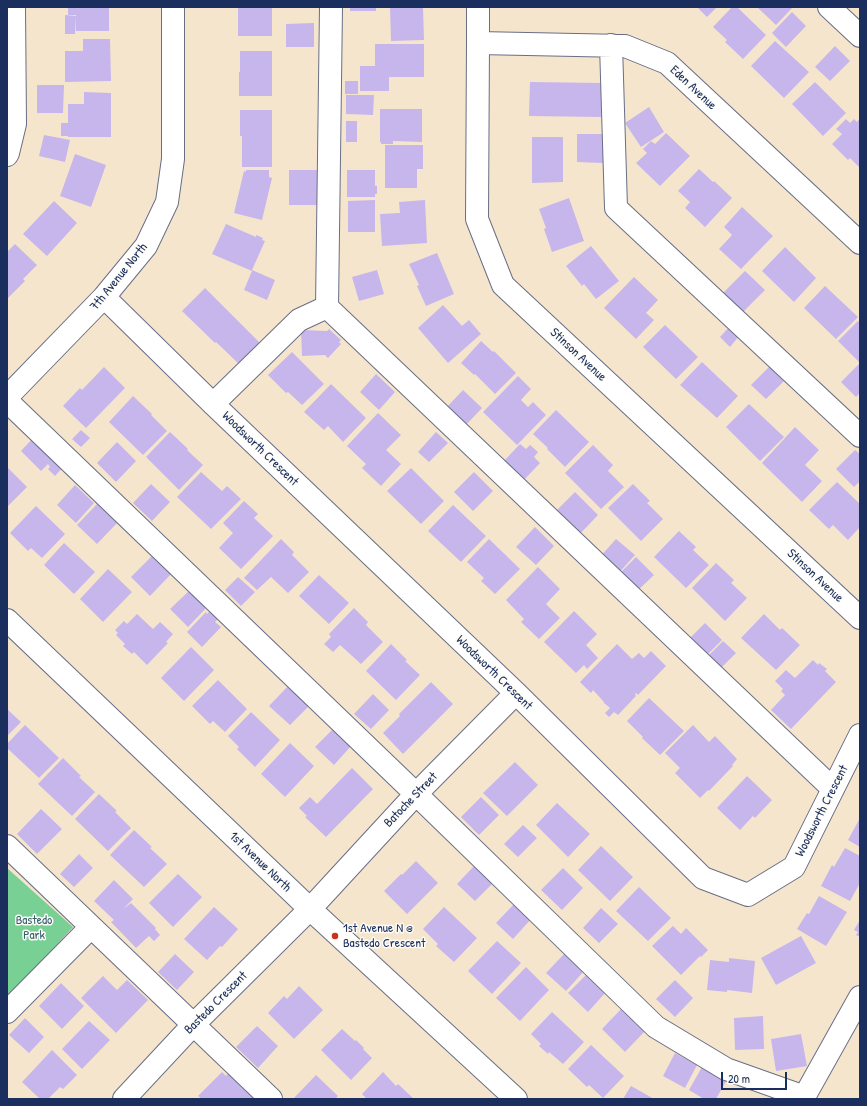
<!DOCTYPE html>
<html>
<head>
<meta charset="utf-8">
<style>
  body { margin:0 }
  #map { position:relative; width:867px; height:1106px; overflow:hidden; background:#f6e5cd; font-family:"Patrick Hand",sans-serif }
  canvas { display:block }
  .frame { position:absolute; inset:0; border:8px solid #1b2f5e; pointer-events:none }
  .scale { position:absolute; left:721px; top:1072px; width:66px; height:18px; box-sizing:border-box; border:2px solid #1b2f5e; border-top:0; padding-left:5px; font-size:12px; line-height:14px; white-space:nowrap; color:#1b2f5e; -webkit-text-stroke:3px #fdfcf7; paint-order:stroke }
</style>
</head>
<body>
<div id="map">
<canvas width="867" height="1106"></canvas>
<div class="frame"></div>
<div class="scale">20 m</div>
</div>
<script>
const c = document.querySelector('canvas').getContext('2d');
c.lineJoin = 'round';
function paint(path, color) {
  c.fillStyle = color;
  c.fill(path, 'evenodd');
}
function stroke(path, color, width, dash) {
  c.strokeStyle = color;
  c.lineWidth = width;
  c.lineCap = dash ? 'butt' : 'round';
  c.setLineDash(dash || []);
  c.stroke(path);
}
function drawText(font, color, halo, rows, align = 'center') {
  c.font = font + ' "Patrick Hand",sans-serif';
  c.lineWidth = 3;
  c.setLineDash([]);
  c.textBaseline = 'middle';
  c.strokeStyle = halo;
  c.fillStyle = color;
  for (const [text, x, y, turn = 0] of rows) {
    c.save();
    c.translate(x, y);
    c.rotate((+turn || 0) * Math.PI / 180);
    c.textAlign = isNaN(turn) ? turn : align;
    if (halo) c.strokeText(text, 0, 0);
    c.fillText(text, 0, 0);
    c.restore();
  }
}
const green = new Path2D(`
  M7 868 73 927 7 999Z`);
const building = new Path2D(`
  M68 7H109V31H76V15H68Z
  M238 7H272V36H238Z
  M350 7H376V11H350Z
  M390 7H423L424 40 391 41Z
  M697 7H717L707 17Z
  M732 7H737L766 35 743 59 725 42 727 40 713 27Z
  M757 7H793L776 25Z
  M792 12 806 26 786 47 772 33Z
  M65 15 76 16 75 34H65Z
  M314 23V47H286V24Z
  M83 39H110L111 81 65 82V51H83Z
  M775 41 809 72 784 98 751 66Z
  M375 44H424V77H389V91H360V66H375Z
  M835 46 850 61 830 81 815 67Z
  M240 51H272V96H239V72H240Z
  M345 81H358V94H345Z
  M530 82 601 83V117L529 116Z
  M815 82 846 113 823 136 792 104Z
  M37 85H64L63 113H37Z
  M84 92 111 93V137H68V136H61V123H68V104H84Z
  M346 95H374L373 115 346 114Z
  M649 107 664 132 641 147 625 123Z
  M380 109H422V142L393 141V144H381V142H380Z
  M240 110H272V167H242V136H240Z
  M860 118V168L850 158 848 160 832 144 842 134 836 129 846 119 850 123 854 119 857 122Z
  M346 121H357V142H346Z
  M666 133 690 156 660 186 636 163 647 153 643 149 651 141 655 144Z
  M577 134H604L603 163 577 162Z
  M44 135 70 140 65 162 39 156Z
  M532 137H563V182L532 183Z
  M385 145H423V169H417V188H385Z
  M75 154 106 165 91 207 60 196Z
  M699 169 713 182 714 181 732 198 705 227 685 208 690 202 678 191Z
  M246 170H269V177L272 178 262 220 234 213 244 171 246 172Z
  M289 170H317V205H289Z
  M347 170H375V186H377V194H375V197H347Z
  M569 198 584 241 552 252 544 229 546 228 539 209Z
  M375 200V232H348V201Z
  M425 200 427 243 382 246 380 214 400 213 399 202Z
  M54 201 77 223 47 256 23 234Z
  M742 207 773 236 741 269 719 249 732 235 724 227Z
  M226 224 256 237V235L263 238 262 240 265 241 252 270 275 280 267 300 244 290 252 271 212 254Z
  M15 244 37 265 23 279 25 281 8 298 7 297V252Z
  M591 246 619 281 596 299 584 284 582 286 566 266Z
  M785 247 816 278 794 302 762 271Z
  M437 253 454 294 426 306 417 286 419 285 409 264Z
  M377 270 384 294 359 301 352 277Z
  M745 271 765 290 742 313 722 294Z
  M634 277 658 300 646 313 654 320 636 339 604 308Z
  M825 286 858 317 836 339 804 308Z
  M205 288 260 343 239 364 216 342 215 343 182 311Z
  M443 305 462 326 469 320 481 334 448 363 418 328Z
  M858 321 860 323V363L838 341Z
  M665 325 698 357 676 379 643 347Z
  M729 327 739 336 730 347 720 337Z
  M329 329 341 340 339 342 341 344 328 358 325 355 302 356 301 330 327 331Z
  M481 341 493 352 494 351 516 373 495 394 475 374 474 375 461 363Z
  M292 352 324 384 302 405 288 392 286 393 268 375Z
  M702 362 738 396 717 418 680 385Z
  M860 363V393L856 397 841 382Z
  M770 366 785 380 766 399 751 385Z
  M104 367 125 388 86 428 63 406 80 388 82 390Z
  M376 374 395 392 379 410 360 392Z
  M518 376 531 389 521 400 528 407 533 402 546 415 517 445 483 412Z
  M331 384 366 418 343 442 328 426 324 430 304 412Z
  M463 390 482 408 464 427 445 409Z
  M133 396 152 414 151 415 167 431 143 455 109 422Z
  M749 404 784 437 760 461 726 427Z
  M556 410 589 442 565 467 547 449 548 448 533 434Z
  M378 413 401 435 386 450 401 464 381 486 362 468 366 464 347 446Z
  M795 427 819 450 805 465 822 481 802 502 762 463Z
  M81 430 90 438 81 447 72 439Z
  M170 432 188 449 187 450 203 465 179 490 146 457Z
  M436 432 448 443 429 462 418 452Z
  M35 436 65 465 55 476 48 469 50 467 48 464 41 471 21 451Z
  M117 442 136 461 116 482 97 463Z
  M520 444 526 449 530 445 538 452 534 457 540 463 522 482 503 462Z
  M593 445 613 465 608 471 624 487 601 509 565 473Z
  M855 450 860 454V481L854 487 836 469Z
  M7 467 27 487 7 507Z
  M411 468 444 501 421 524 387 491Z
  M201 472 222 491 227 486 241 499 211 529 177 497Z
  M474 472 493 491 473 511 454 492Z
  M837 482 860 504V527L848 540 833 525 829 529 809 510Z
  M151 484 170 502 152 521 133 503Z
  M633 484 650 501 647 503 663 519 641 541 608 508Z
  M75 485 94 503 76 523 57 505Z
  M575 492 598 515 577 537 553 514Z
  M244 501 258 514 254 518 273 536 241 569 219 548 233 533 223 523Z
  M97 504 117 523 97 544 77 525Z
  M453 505 486 536 461 562 428 531Z
  M36 506 65 534 42 558 31 548 28 551 10 533Z
  M535 527 554 546 536 565 516 547Z
  M679 531 696 547 693 550 709 565 686 588 654 557Z
  M281 539 294 552 292 555 309 572 288 593 271 577 257 590 244 578Z
  M489 539 520 569 495 594 481 581 484 578 467 562Z
  M616 539 635 555 616 576 598 559Z
  M64 543 95 572 74 594 44 565Z
  M155 553 174 571 150 596 131 577Z
  M636 557 654 575 634 594 616 577Z
  M716 563 734 580 731 583 747 598 725 621 692 588Z
  M538 567 560 589 546 604 560 618 539 639 521 622 524 619 506 600Z
  M108 569 132 592 103 622 80 599Z
  M319 575 349 603 329 624 299 596Z
  M238 577 255 592 241 606 225 590Z
  M190 590 207 607 188 627 170 609Z
  M354 608 368 622 366 625 383 642 361 664 340 645 333 652 324 644 331 637 329 634Z
  M211 610 219 618 215 622 221 627 202 647 187 632 206 612 207 614Z
  M574 611 597 634 586 645 598 658 587 669 584 665 576 673 544 642Z
  M137 614 153 629 160 622 173 634 166 642 168 643 147 665 134 652 132 654 123 646 125 644 116 635 118 633 115 630 124 621 127 624Z
  M764 614 780 630 782 628 800 645 776 670 741 638Z
  M705 623 722 640 702 660 685 643Z
  M723 641 736 653 716 673 703 661Z
  M391 644 407 660 405 661 420 675 396 700 366 671Z
  M617 644 632 659 639 653 644 658 651 651 666 666 638 695 636 693 635 694 636 696 618 715 614 712 609 717 605 713 610 708 604 703V702L593 690 591 693 580 682Z
  M191 647 214 670 184 701 161 678Z
  M813 660 818 665 819 663 827 669 825 671 836 682 791 729 771 710 785 695 781 691 783 689 775 681 786 670 795 678Z
  M218 680 247 709 225 732 213 721 210 724 192 706Z
  M431 682 453 704 403 754 383 733 400 716 399 714Z
  M289 685 310 705 290 725 269 706Z
  M373 694 389 710 371 729 354 714Z
  M649 698 684 731 660 755 642 738 643 737 627 721Z
  M7 709 21 722 7 736Z
  M251 712 280 740 255 767 237 749 239 747 228 736Z
  M25 725 59 758 39 778 7 748V744Z
  M693 725 709 742 715 736 737 759 732 765 733 766 709 791 708 790 700 798 675 773 680 768 665 753Z
  M334 728 352 745 334 765 315 747Z
  M290 743 314 766 285 797 261 774Z
  M63 758 81 776 79 777 95 792 72 816 38 784Z
  M515 762 538 785 507 816 483 793Z
  M352 768 373 789 326 837 305 817 307 816 299 808 310 797 317 804Z
  M747 776 772 800 755 818 753 816 740 830 717 808Z
  M99 794 117 811 115 812 131 828 108 851 75 819Z
  M481 797 499 815 479 835 461 817Z
  M557 803 590 834 568 857 536 825Z
  M41 809 62 829 37 854 17 834Z
  M860 818V847L848 840Z
  M523 825 537 838 518 857 504 844Z
  M134 830 152 847 150 848 167 864 144 887 110 855Z
  M601 846 633 877 610 901 578 870Z
  M845 848 860 856V883L850 901 821 886 832 865 834 867Z
  M79 854 93 868 74 887 60 874Z
  M416 861 438 883 407 914 384 891 401 874 402 875Z
  M475 865 494 882 475 901 457 884Z
  M563 868 583 888 562 910 541 890Z
  M178 874 202 897 173 927 149 903Z
  M114 880 133 899 123 909 131 903 156 928 155 929 160 935 154 941 149 936 136 948 111 922 114 920 94 901Z
  M639 887 671 918 648 941 616 911Z
  M819 896 847 912 826 946 797 929 807 913 809 914Z
  M516 902 532 918 513 939 496 923Z
  M214 907 238 929 222 947 220 946 207 960 184 939Z
  M444 907 477 938 454 962 436 946 438 944 423 929Z
  M601 908 618 924 599 943 583 928Z
  M860 920V937L856 935 858 932 854 930Z
  M673 926 681 934 686 928 708 950 701 957 700 956 681 975 652 946Z
  M801 936 816 963 776 985 761 958Z
  M497 941 521 963 492 994 468 971Z
  M566 952 585 970 566 991 546 973Z
  M175 954 194 972 177 990 158 972Z
  M729 958 755 961 752 993 727 990V992L707 990 710 960 729 962Z
  M526 967 549 990 520 1021 496 998Z
  M587 974 606 992 588 1012 568 993Z
  M103 976 117 990 127 980 148 1000 116 1033 81 998Z
  M675 980 693 998 675 1017 656 999Z
  M61 983 84 1006 62 1029 39 1006Z
  M299 986 323 1010 294 1039 268 1013 284 996 287 999Z
  M623 1007 647 1029 625 1052 602 1029Z
  M552 1012 584 1042 563 1064 549 1052 548 1054 539 1046 541 1044 531 1034Z
  M763 1016 764 1049 735 1050 734 1018Z
  M25 1018 44 1037 29 1053 9 1035Z
  M89 1021 110 1040 82 1069 62 1049Z
  M257 1026 278 1046 258 1068 236 1047Z
  M342 1029 355 1041 356 1040 364 1048 363 1049 372 1058 351 1080 321 1050Z
  M801 1034 807 1066 776 1071 771 1039Z
  M591 1045 624 1076 603 1098 589 1085 587 1087 568 1069Z
  M52 1050 77 1075 63 1089 60 1087 48 1099H40L22 1082Z
  M675 1053 697 1065 685 1088 663 1076Z
  M702 1067 726 1081 716 1099H704L689 1090Z
  M222 1072 226 1076 229 1072 258 1099H202L198 1096Z
  M383 1072 396 1086 398 1084 414 1099H367L362 1094Z
  M316 1075 338 1096 335 1099H293Z
  M631 1086 633 1087 654 1099H623Z`);
const minor = new Path2D(`
  M331 7 327 307 833 789
  M478 7V43L477 219 503 285 860 618
  M829 7 860 36
  M478 43 625 46 667 63 860 243
  M611 45 616 208 860 436
  M7 155 8 153 15 124 14 7
  M104 297 213 404 516 693 703 878 748 895 794 867 860 735
  M7 397 104 297 146 246 167 202 173 159V7
  M7 401 416 794 656 1027 726 1069 805 1097
  M213 404 299 320 327 307
  M7 620 310 909 516 1099
  M7 846 271 1099
  M7 1012 91 927
  M124 1099 193 1025 310 909 416 794 516 693
  M803 1099 860 997`);
const markers = [
  [335,936,4,"#c8321e"]
];
const streetNames = [
  ["Eden Avenue",693,88,43],
  ["7th Avenue North",119,277,-51],
  ["Stinson Avenue",578,355,43],
  ["Woodsworth Crescent",260,449,44],
  ["Stinson Avenue",815,576,43],
  ["Woodsworth Crescent",494,673,44],
  ["Batoche Street",411,800,-46],
  ["Woodsworth Crescent",822,811,-63],
  ["1st Avenue North",260,862,44],
  ["Bastedo Crescent",216,1003,-45]
];
const parkNames = [
  ["Bastedo",34,921],
  ["Park",34,936]
];
const poiNames = [
  ["1st Avenue N @",343,929],
  ["Bastedo Crescent",343,944]
];
paint(green, '#79d094');
paint(building, '#c6b6ec');
stroke(minor, '#686f85', 24);
stroke(minor, '#fff', 22);
for (const [x, y, r, color] of markers) {
  const dot = new Path2D();
  dot.arc(x, y, r, 0, 2 * Math.PI);
  c.fillStyle = color;
  c.fill(dot);
  stroke(dot, '#fdfcf7', 1.5);
}
drawText('13px', '#1b2f5e', '#fdfcf7', streetNames);
drawText('13px', '#375f6e', '#fdfcf7', parkNames);
drawText('13px', '#1b2f5e', '#fdfcf7', poiNames, 'left');
</script>
</body>
</html>
